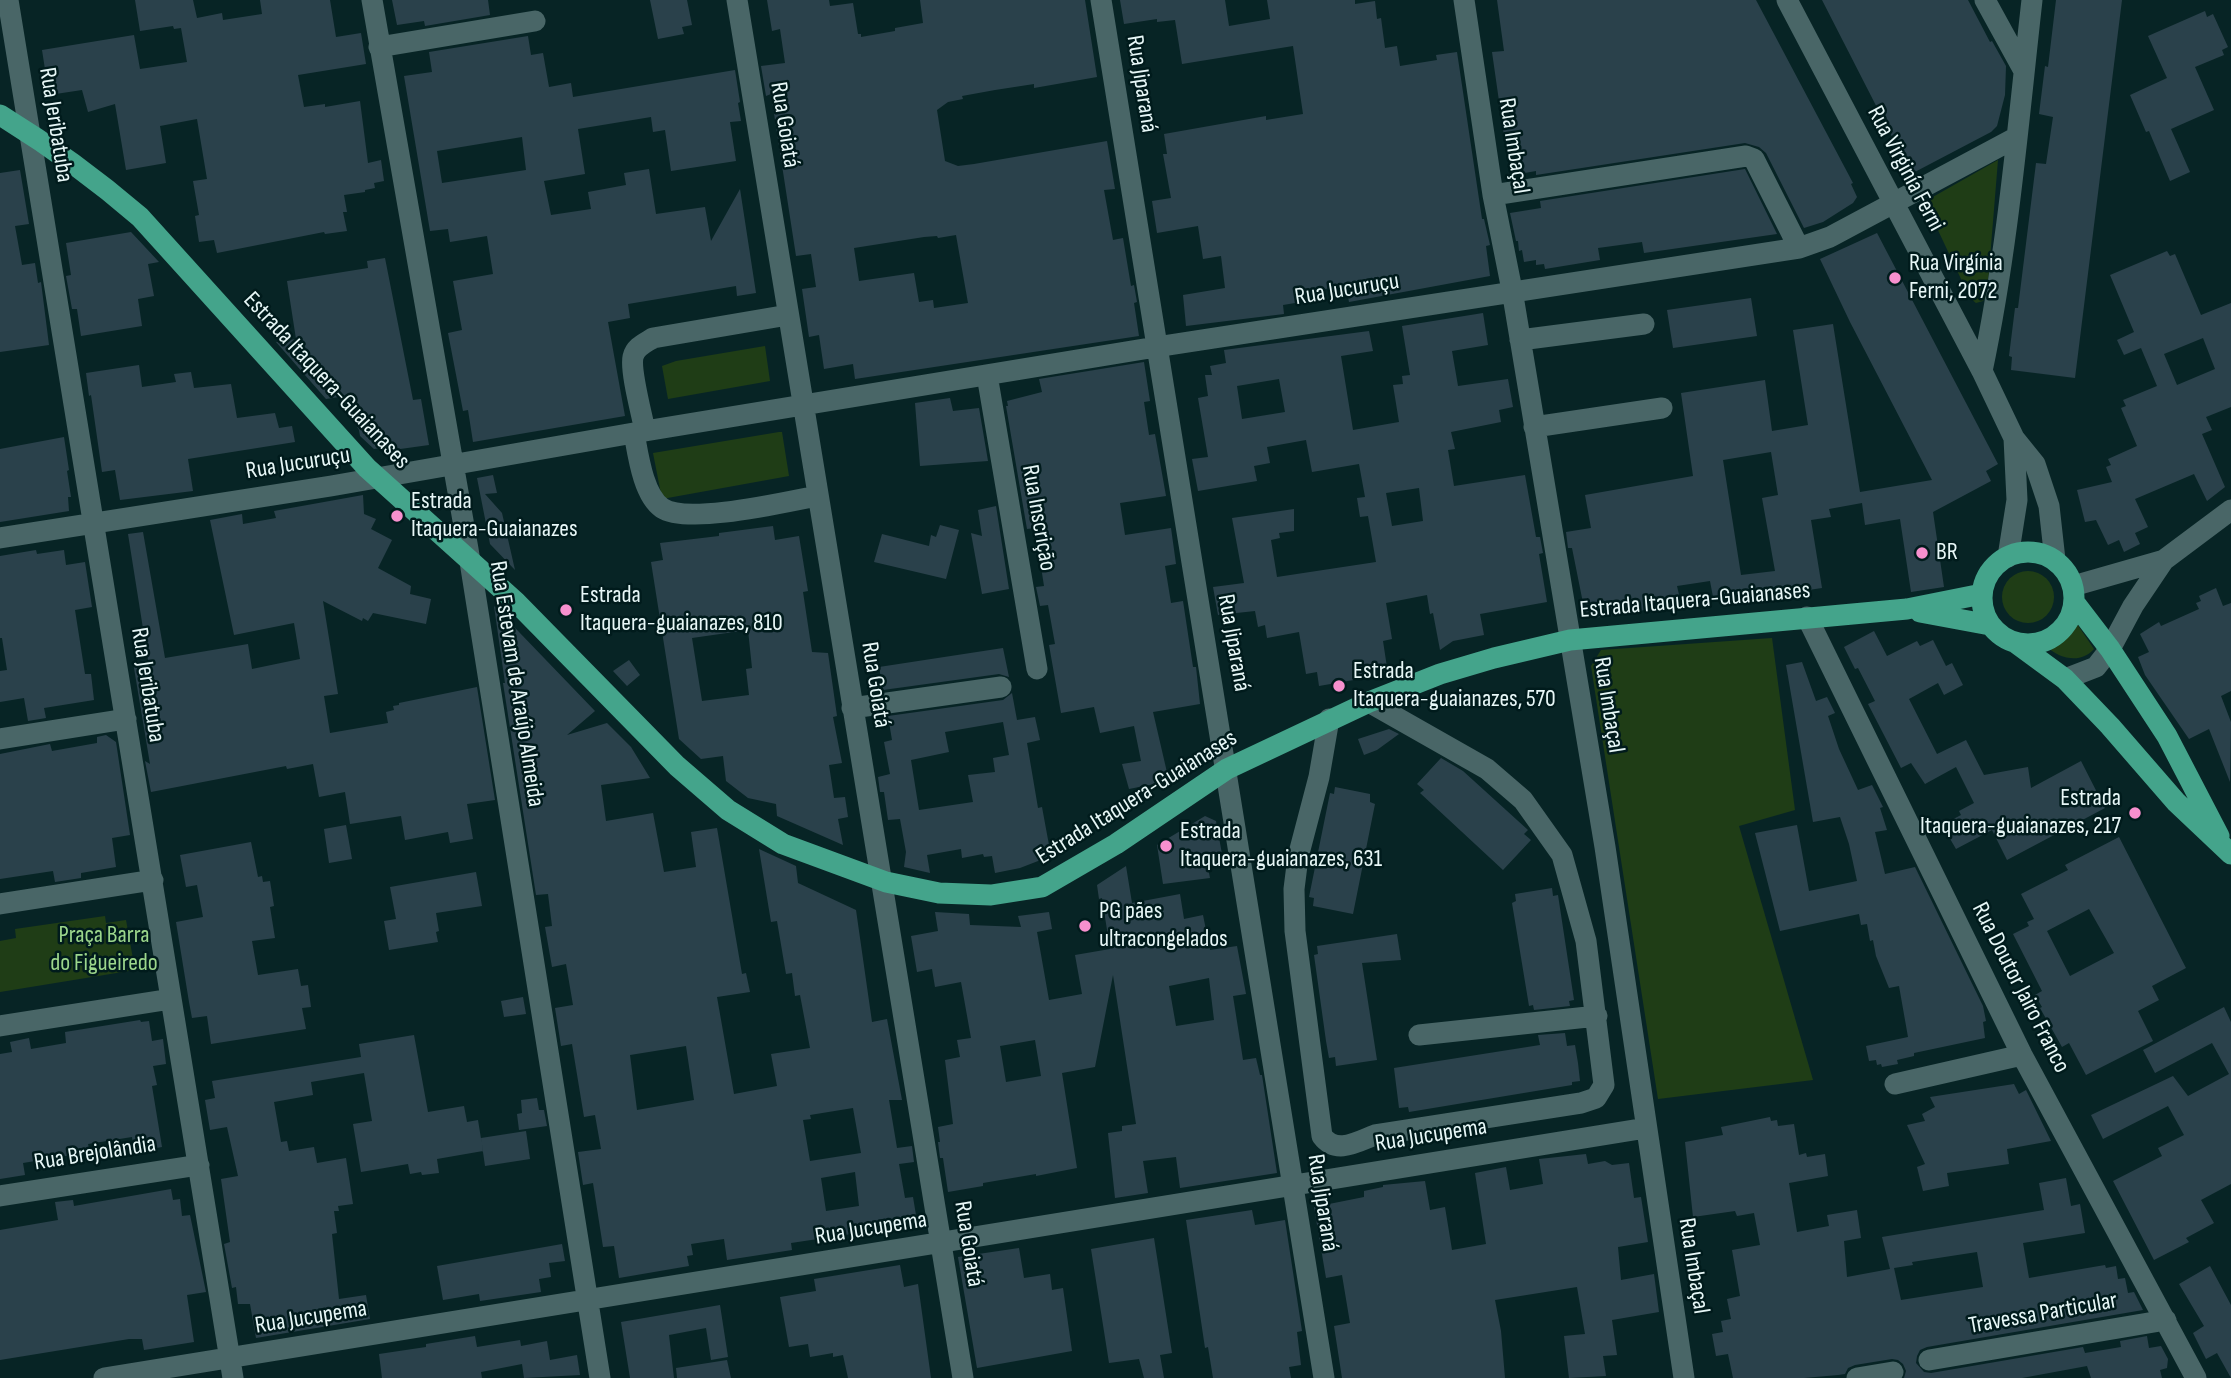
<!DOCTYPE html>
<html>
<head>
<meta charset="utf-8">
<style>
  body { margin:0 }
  canvas { display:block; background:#072425 }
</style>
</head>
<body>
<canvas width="2231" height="1378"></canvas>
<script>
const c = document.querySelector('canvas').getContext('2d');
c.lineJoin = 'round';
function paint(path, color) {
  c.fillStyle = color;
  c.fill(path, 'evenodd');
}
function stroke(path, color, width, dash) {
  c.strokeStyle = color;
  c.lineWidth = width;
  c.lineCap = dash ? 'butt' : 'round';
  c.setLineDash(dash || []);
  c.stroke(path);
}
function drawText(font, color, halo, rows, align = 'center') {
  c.font = font + ' "Sofia Sans Condensed",sans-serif';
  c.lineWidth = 5;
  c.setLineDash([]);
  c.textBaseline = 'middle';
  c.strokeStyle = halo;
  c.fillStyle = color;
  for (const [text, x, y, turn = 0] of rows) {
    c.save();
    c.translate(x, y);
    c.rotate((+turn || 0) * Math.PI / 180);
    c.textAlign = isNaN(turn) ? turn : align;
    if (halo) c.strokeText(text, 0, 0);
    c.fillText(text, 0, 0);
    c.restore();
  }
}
const green = new Path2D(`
  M1998 160 1987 295 1983 301 1976 303 1970 298 1927 207 1931 198Z
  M765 346 770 381 668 399 662 366 676 361Z
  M779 432H782L789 476 662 499 653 453Z
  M2002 597a26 26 0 1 1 52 0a26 26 0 1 1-52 0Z
  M2075 621 2094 649C2081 664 2060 659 2047 647L2068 634Z
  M1772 638 1795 810 1739 826 1813 1080 1658 1099 1591 666 1601 650Z
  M105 916 106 923 126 920 135 970 0 992V941L16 938 15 929Z`);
const building = new Path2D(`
  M135 0H193L197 18 222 13 223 20 262 14 260 0H330L336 37 361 33 366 64 298 75 304 107 325 104V107L360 101 368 163 381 160 384 181 374 183 375 188 365 190V192L344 195 347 212H343L347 231 325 234 324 232 217 253 214 240 199 242 195 216 199 215 193 181 207 179 197 119 160 126 166 163 126 170 115 104 88 112 82 90 49 95 42 50 134 35 140 69 187 62 181 28 174 29 173 26 140 31Z
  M392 0H488L490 15 425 26 424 21 397 25Z
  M650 0H687L692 25 682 27 684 34 658 39Z
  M767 0H829L830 6 853 3 858 34H861V37L895 31V28L923 23 920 0H1085L1097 77 1034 88V84L995 90 962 96 963 99 948 102 937 110 945 161 958 166 974 164 1107 141 1115 189 1104 190 1113 240 1123 238 1131 286 1134 285 1137 302 1134 303 1139 336 855 379 853 364 824 369 819 335 809 337 802 289 816 287 811 254 796 256 771 94 766 96 761 66 785 63 780 29 772 31ZM956 235 968 303 934 308 933 300 919 302 914 273 859 281 854 248 924 237 937 236 938 238Z
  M1120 0H1225L1229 26 1270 19 1267 0H1355V4L1375 1 1377 19 1381 18 1385 48 1397 46 1400 66 1437 60 1436 55 1457 52 1482 219H1484L1490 245 1486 246 1490 276 1349 302 1346 286 1311 291 1313 300 1283 305 1284 314 1186 326 1183 295 1225 288 1221 256 1203 259 1198 226 1157 233 1152 201 1171 198 1163 154H1167L1164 134 1266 116V120L1303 114 1293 46 1182 64 1175 20 1157 22V19L1124 24Z
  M1497 0H1756L1853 183 1851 184 1857 197 1853 203 1823 222 1804 228 1766 153 1759 147 1745 143 1536 175V171L1513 175 1510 157H1507L1492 52 1504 51Z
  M1822 0H1968L1990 42 1992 41 2006 66 2005 95 1997 126 1991 132 1911 174Z
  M2056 0H2122L2075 378 2011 370 2012 357 2009 356 2015 308H2018L2036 163 2046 164 2053 117 2039 114 2045 66 2048 67Z
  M2205 11 2207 17 2213 14 2228 47 2222 50 2224 55 2195 67 2214 110 2171 129 2190 172 2170 181 2149 131 2146 132 2130 95 2167 78 2148 36Z
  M528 36 531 55 543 53 549 87 571 83 573 97 735 70 740 102 738 103 741 121 730 122 736 161 671 171 665 130 653 132 651 117 578 129 585 174 544 181 551 215 591 209 588 192 626 185 624 173 649 169 656 214 705 207 711 241 740 189 756 293 737 296 736 286 628 304 630 318 608 322 625 416 473 442 468 410 463 411 448 333 462 330 453 281 493 274 487 236 450 242 448 229 430 231 404 76 432 72 429 52ZM522 137 526 170 442 183 437 151Z
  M1745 169 1777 234 1644 253 1642 242 1598 248 1600 260 1545 269 1544 264 1536 265V260L1524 262 1522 250 1519 251 1518 241H1516L1510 213 1541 208 1540 201Z
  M20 170 29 224 15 226 22 265 35 263 38 283 41 282 49 345 0 352V173Z
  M131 232 159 262 148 264 154 296 138 299 142 326 81 336 77 309H72L66 276 71 275 66 243Z
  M1877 233 1998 464 1986 471 1991 481 1933 512 1944 587 1911 592 1900 519 1865 525 1862 503 1829 509 1831 517 1811 520 1822 588 1795 592 1713 597 1710 581 1677 586 1680 599 1651 603V609L1594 618 1593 612 1585 613 1572 548H1568L1566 532 1591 528 1585 495 1693 476 1681 393 1765 380 1772 431 1808 425 1793 330 1833 324 1860 492 1932 480 1850 322 1820 259ZM1771 452 1778 495 1762 498 1775 571 1741 575 1723 460Z
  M2167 251 2170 256 2175 254 2201 315 2231 303V407L2206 417 2212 430 2202 434 2225 487 2207 501 2194 474 2135 499 2148 527 2135 533 2140 544 2124 552 2119 540 2108 545 2096 520 2085 522 2077 490 2112 482 2106 467 2111 465 2108 459 2137 446 2121 408 2126 406 2123 400 2157 386 2141 348 2124 355 2117 340 2134 332 2110 275ZM2203 338 2215 369 2177 385 2164 354Z
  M385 258 413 400 421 399 429 445 393 450V446L374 449 360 436 359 430 339 397 326 399 276 342 296 339 287 281 368 268 367 261Z
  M1751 298 1757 336 1673 348 1667 310Z
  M1483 313 1488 345 1452 351 1458 386 1508 379 1513 407 1499 410 1501 422 1451 432 1455 449 1448 450 1454 486 1525 475 1536 537H1540L1543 553 1539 554 1547 602 1480 614 1484 635 1453 641 1440 650 1433 613 1430 614 1427 595 1386 603 1392 639 1383 641 1388 674 1319 686 1317 672 1306 674 1299 632 1267 638 1265 625 1258 627 1255 611 1218 615 1213 587 1244 583 1232 518 1253 515 1294 509V531L1279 533 1280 538 1271 540 1277 577 1376 562 1368 516 1360 517 1357 498 1365 497 1359 464 1312 472 1306 440 1267 447 1270 463 1254 466 1257 481 1198 491 1192 459 1208 457 1198 398 1208 396 1205 375H1212L1210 366 1226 363 1224 350 1369 331 1373 351 1341 356 1353 430 1399 422 1393 385 1403 384 1402 376 1410 375 1402 326ZM1279 379 1285 412 1242 419 1237 386ZM1419 488 1423 521 1392 526 1386 493Z
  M1144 362 1150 401 1144 402 1149 435 1155 434 1166 496 1120 503 1125 535 1171 528 1176 564 1165 566 1171 603 1183 601 1193 667H1196L1200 704 1153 712 1169 781 1129 789 1122 764 1141 761 1134 726 1100 733 1094 707 1061 713 1049 645 1055 644 1048 605 1040 606 1036 587 1044 586 1035 528 1027 529 1006 406H1008L1007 401 1042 392 1039 379Z
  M139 365 142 387 176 382 174 374 191 372 194 388 231 384 237 418 275 413 279 428 292 426 295 442 188 459 193 491 120 500 115 470 102 472 91 395 89 396 86 373Z
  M950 398 953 411 979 408 988 461 920 466 915 403Z
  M64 437 69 470 67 471 71 497H68L69 511 0 522V449Z
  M493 475 497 493 485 494 502 513 515 570 490 544 477 478Z
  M363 495 364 514 376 519 371 529 392 540 378 568 411 586 410 594 431 599 426 624 373 613 368 621 363 618 362 621 323 601 338 694 324 696 330 733 388 723 386 712 394 710 393 706 399 705V703L477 687 495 800 467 804 473 839 450 843 448 832 405 840 401 816 350 824 345 792 319 797 313 764 287 769 286 766 151 792 145 761 150 764 133 662 148 660 128 534 143 532 165 658 248 644 252 669 300 659 294 623 234 635 210 520 242 514 243 524 276 518 274 511Z
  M996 506 1009 589 982 594 971 533 982 536 978 510Z
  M940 525 959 530 946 579 874 562 882 534 929 546 931 535 936 537Z
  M773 526 775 540 799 536 808 591 803 592 812 652 828 653 837 716 833 717 842 763 829 765 834 798 845 797 848 817 838 819 843 845 777 816 776 804 748 798 726 781 723 756 701 759 679 739 651 562 663 560 660 543 719 536V533ZM748 630 752 668 746 669 749 695 702 701 692 638Z
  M36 550 37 554 64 550 66 565 85 562 92 607 75 610 85 674H91L94 700 44 708 46 718 28 721 24 698 0 702V671L7 670 2 638H0V556Z
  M2216 588 2223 606 2231 603V691L2221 696 2231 722 2230 782 2209 729 2189 739 2145 675 2138 657 2149 652 2140 634 2159 622 2161 626 2199 609 2196 603 2201 601 2199 596Z
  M494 606 595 711 567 735 607 723 631 747 650 778 601 785 606 821 653 813 664 872 696 867 691 832 717 828 742 974 746 973 750 992 717 997 734 1094 777 1086 771 1054 810 1048 800 995 795 996 792 973 786 974 777 921 771 922 759 849 796 866 798 883 856 910 872 1022 887 1019 902 1100H889L897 1148 912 1146 914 1162 899 1164 905 1198 913 1197 917 1221 905 1223V1226L791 1243 792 1250 727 1260 724 1239 691 1244 693 1255 687 1256 689 1266 619 1278 614 1246 603 1247 593 1183 583 1185 578 1152 601 1149 595 1115 584 1117 572 1044 561 1046 555 1008 573 1005 566 964 552 967 545 927 552 926 548 894 536 895 503 683H505ZM686 1046 694 1100 637 1110 630 1055ZM853 1108 861 1153 810 1161 803 1120 811 1119 810 1115ZM855 1172 859 1206 826 1211 821 1178Z
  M1874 631 1887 656 1917 641 1920 646 1933 640 1946 666 1952 663 1963 685 1944 695 1938 683 1909 699 1937 754 1966 740 1984 775 2028 767 2031 788 2081 761 2105 808 2007 860 1992 830 1956 849 1942 825 1961 815 1959 811 1974 803 1956 767 1925 784 1911 763 1901 768 1868 704 1875 701 1858 668 1855 669 1844 647Z
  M1003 648 1009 677 999 674 883 690 879 667Z
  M629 660 640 675 627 686 613 671Z
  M1802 662 1816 701 1827 697 1835 713 1828 716 1839 749 1858 790 1872 785 1883 807 1880 808 1887 830 1875 832 1885 874 1915 867 1983 1006 1986 1021 1983 1022 1985 1038 1914 1053V1056L1897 1060 1898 1064 1882 1067 1881 1064 1877 1065 1876 1060 1869 1061 1866 1046 1908 1037 1899 986 1889 988 1876 956 1873 940 1870 941 1867 924 1861 925 1859 914 1780 931 1755 833 1797 825 1809 891 1857 881 1849 844 1840 817 1813 822 1786 665Z
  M1012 693 1017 720 1035 717 1040 740 1027 743 1038 808 1042 807 1051 856 1020 868 995 873 992 856 984 857 983 854 962 858 961 849 927 855 930 873 904 867 906 852 900 819 888 820 884 792H880L878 777 890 774 884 742 892 740 888 716 1003 700ZM1003 722 1009 755 993 758 995 772 968 775 973 802 919 810 911 760 949 752 945 732Z
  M1389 729 1399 734 1377 750 1364 755 1358 739Z
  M106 735 116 742 130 835 112 838 116 867 81 873V878L55 882 53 871 0 879V754L50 744 52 751 97 743V737Z
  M1441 758 1463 771 1528 830 1524 834 1531 840 1503 870 1420 793 1424 790 1417 784Z
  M1335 787 1370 794V802L1375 804 1353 914 1313 906 1314 898 1309 897 1330 793 1334 794Z
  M1205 816 1216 821 1224 865 1208 868 1210 878 1163 884 1157 845Z
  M346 825 352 859 329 863 324 829Z
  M2119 837 2186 968 2152 986 2159 1000 2138 1011 2153 1041 2086 1075 2069 1043 2062 1047 2040 1008 2042 1007 2035 995 2042 991 2013 934 2029 926 2027 922 2034 919 2021 894 2068 870 2065 865ZM2089 909 2114 953 2070 976 2047 931Z
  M251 842 258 877 262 876 263 882 270 881 274 906 270 907 275 938 252 941 258 975 298 969 301 986 308 985 311 1007 302 1008 306 1029 211 1044 207 1016 192 1018 189 1002 176 922 203 917 197 885 186 887 180 855Z
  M1126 866 1132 903 1180 894 1184 919 1203 915 1210 950 1237 946 1246 994 1233 996 1243 1060 1256 1058 1260 1075H1262L1277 1173 1180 1188 1176 1157 1143 1161 1148 1193 1115 1198 1108 1133 1122 1131V1126L1136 1124 1113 975 1095 1067 1062 1073 1077 1168 1036 1176V1174L983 1183V1186L948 1192 943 1158H940L938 1142H940L938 1127 953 1124 945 1060 960 1057 957 1040 971 1038 961 982 935 987 932 969 917 972 911 936 938 931 935 912 969 914 970 925 1021 927 1018 916 1049 912 1052 929 1037 932 1049 1000 1082 994 1075 955 1110 949 1102 898 1099 899 1097 885ZM1209 978 1214 1020 1176 1026 1169 986ZM1035 1040 1041 1076 1006 1082 1000 1046Z
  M476 872 482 906 436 913 439 931 436 932 438 942 389 950 384 921 396 919 390 887Z
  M1552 888 1553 896 1558 895 1574 1000 1569 1001 1570 1006 1534 1010 1533 1005 1529 1006 1512 903 1516 901 1515 894Z
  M1397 934 1401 960 1362 963 1377 1060 1336 1066 1335 1057 1329 1058 1326 1041 1314 955 1318 954 1317 946Z
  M523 997 526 1014 504 1017 501 1001Z
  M2224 1007 2231 1022V1184L2201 1200 2214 1223 2186 1238 2189 1242 2154 1260 2113 1181 2162 1156 2158 1148 2184 1135 2168 1106 2103 1139 2091 1115 2173 1076 2188 1096 2229 1074 2212 1043 2155 1073 2143 1050Z
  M140 1020 141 1022 149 1021 152 1041 163 1039 166 1064 153 1066 157 1085 152 1086 162 1147 134 1152 132 1137 88 1144 90 1152 23 1163 25 1175 0 1179V1054L12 1052 10 1042 29 1038 31 1049 66 1043 65 1032Z
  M1565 1033 1567 1046 1575 1045 1578 1063 1580 1081 1572 1082V1085L1409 1112 1408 1107 1399 1108 1394 1068 1540 1045 1538 1035Z
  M414 1035 428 1112 464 1106 467 1122 478 1120 483 1151 437 1159 439 1173 422 1175 421 1172 410 1174 408 1164 361 1172 353 1124 372 1121 364 1073 311 1082 313 1095 274 1102 281 1142 287 1141 289 1151 314 1147 317 1163 346 1158 353 1204 338 1206 339 1211H334L337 1233 332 1234 339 1299 366 1295 370 1319 256 1338 250 1304H238L236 1287 232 1288 224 1244 230 1242 221 1179 238 1176 227 1127 210 1130 205 1100 215 1098 212 1081 361 1057 359 1044Z
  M2014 1084 2019 1094 2026 1090 2051 1141 2007 1149 2009 1164 1947 1173 1949 1186 1923 1191 1917 1167 1925 1164 1907 1125 1925 1121 1922 1114 1935 1107 1930 1097Z
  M537 1098 539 1110H544L547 1126 519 1130 517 1114 522 1113 521 1100Z
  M1770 1117 1771 1121 1777 1120 1778 1126 1794 1124 1799 1155 1806 1153 1807 1157 1825 1154 1828 1176 1789 1183 1797 1232 1829 1226 1827 1215 1857 1210 1861 1238 1844 1241 1847 1277 1890 1269 1882 1237 2044 1210 2039 1183 2066 1178 2071 1206 2080 1204 2085 1233 2023 1243 2029 1278 2105 1265 2106 1268 2116 1266 2118 1279 2125 1278 2128 1293 2134 1292 2143 1310 1927 1347 1920 1350 1917 1356 1916 1363 1924 1372 1931 1373 2083 1347 2085 1353 2121 1347 2120 1341 2147 1336 2149 1348 2161 1346 2168 1359 2167 1368 2160 1370 2162 1378H2091L2087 1366 2022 1378H1904L1906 1371 1903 1364 1898 1360 1892 1359 1855 1365 1848 1368 1845 1374 1838 1375 1804 1378H1733L1728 1354 1716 1356 1712 1334 1723 1332 1721 1321 1731 1319 1727 1299 1740 1296 1732 1250 1760 1245 1754 1213 1737 1216 1735 1211 1693 1217 1685 1142 1723 1135 1721 1127ZM1977 1252 1983 1287 1901 1300 1894 1268 1913 1265 1912 1262Z
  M526 1131 530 1159 485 1166 481 1138Z
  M1586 1154 1588 1164 1605 1161 1612 1165 1629 1163 1634 1198 1641 1197 1648 1242 1618 1247 1621 1280 1654 1274 1659 1312 1612 1320 1617 1355 1603 1356 1606 1376 1569 1378 1564 1336 1585 1334 1577 1287 1495 1300 1501 1331 1505 1378H1342L1334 1326 1350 1323 1342 1275 1326 1278 1314 1207 1364 1197V1191L1383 1187V1185L1425 1181 1430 1210 1445 1207 1452 1250 1486 1244 1475 1173 1506 1167 1510 1190 1543 1184 1539 1159Z
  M171 1189 173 1200 180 1199 182 1216 190 1215 206 1292 187 1295 194 1342 144 1350 142 1339H129L0 1360V1230L58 1220 55 1202 73 1200 74 1206Z
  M1252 1210 1255 1225 1285 1220 1302 1331 1297 1332 1301 1365 1289 1367 1291 1378H1213L1208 1347 1205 1348 1186 1220Z
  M1154 1238 1172 1353 1160 1355 1164 1378H1144L1139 1359 1109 1363 1091 1249Z
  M562 1244 565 1261 549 1263 551 1277 539 1279 541 1292 480 1301 479 1294 443 1300 437 1266Z
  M1019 1248 1024 1278 1050 1274 1052 1290 1063 1288 1072 1351 977 1368 958 1257Z
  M900 1265 904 1287 918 1284 931 1378H848L843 1355 833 1357V1353L810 1357 808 1344 789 1347 780 1297 816 1291 814 1279Z
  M2210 1266 2231 1305V1378L2217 1353 2206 1359 2193 1333 2204 1326 2179 1284Z
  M720 1305 728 1357 711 1360 706 1328 669 1335 674 1378H630L621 1322Z
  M475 1336 477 1347 520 1340 521 1346 547 1341 550 1360 577 1355 580 1375 524 1378 522 1364 481 1372 482 1378H382L379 1354 426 1347V1344Z
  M727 1360 731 1378H677L676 1368Z`);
const minor = new Path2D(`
  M8 0 233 1378
  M372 0 468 549 600 1378
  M737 0 963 1378
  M1101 0 1324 1378
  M1464 0 1493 195 1512 290 1605 847 1684 1378
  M1787 0 1982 371 2014 438 2035 464 2049 506 2055 560
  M1985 0 2024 71
  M379 47 535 21
  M1493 195 1746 156 1754 159 1799 248
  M1520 340 1644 324
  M1982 371C2008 249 2018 124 2032 0
  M987 375 1037 669
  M1534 427 1662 408
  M645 431C642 415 630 371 633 357 635 347 645 343 653 338L788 315
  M634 433C638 454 643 495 662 508 687 525 785 502 817 496
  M0 538 331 486 645 431 1156 347 1799 248 1830 237 2017 137
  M2008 557 2017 500 2014 438
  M2073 586 2164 560
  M1807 617 2022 1055 2196 1378
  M2065 679 2096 667 2110 649 2133 606 2164 560 2231 510
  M852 708 1001 687
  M1329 719 1319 777 1298 857 1294 889 1295 931 1322 1136C1336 1155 1357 1142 1375 1135L1581 1103 1596 1098 1604 1085 1586 941 1562 855 1523 800 1487 769 1369 702
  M0 739 126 719
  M0 904 153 880
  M0 1026 171 999
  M1419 1035 1597 1016
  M1895 1084 2022 1055
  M0 1196 199 1165
  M1929 1360 2166 1320
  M104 1378 1646 1128
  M1857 1378 1893 1372`);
const major = new Path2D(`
  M0 115C49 145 97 180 140 217L367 468 516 602 677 766 728 810 783 844 886 882 939 893 991 895 1042 887 1116 844 1227 769 1369 702 1440 674 1494 658 1570 640 1907 609 1982 594
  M1982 598a46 46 0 1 1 92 0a46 46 0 1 1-92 0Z
  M2074 602 2110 649 2167 736 2219 836
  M1920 612 1990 625
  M2016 643 2065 679 2110 726 2176 802 2231 854`);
const markers = [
  [1895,278,7,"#f790ce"],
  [397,516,7,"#f790ce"],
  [1922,553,7,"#f790ce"],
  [566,610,7,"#f790ce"],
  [1339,686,7,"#f790ce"],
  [2135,813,7,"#f790ce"],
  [1166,846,7,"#f790ce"],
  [1085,926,7,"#f790ce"]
];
const streetNames = [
  ["Rua Jiparaná",1141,84,81],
  ["Rua Jeribatuba",55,125,81],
  ["Rua Goiatá",784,125,81],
  ["Rua Imbaçal",1513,146,81],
  ["Rua Virginía Ferni",1905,169,62],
  ["Rua Jucuruçu",1347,290,-9],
  ["Estrada Itaquera-Guaianases",326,381,47],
  ["Rua Jucuruçu",298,464,-9],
  ["Rua Inscrição",1038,518,80],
  ["Estrada Itaquera-Guaianases",1695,601,-5],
  ["Rua Jiparaná",1233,643,80],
  ["Rua Estevam de Araújo Almeida",516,684,81],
  ["Rua Jeribatuba",147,685,81],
  ["Rua Goiatá",875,685,81],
  ["Rua Imbaçal",1608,705,81],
  ["Estrada Itaquera-Guaianases",1137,798,-32],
  ["Rua Doutor Jairo Franco",2020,988,63],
  ["Rua Jucupema",1431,1136,-9],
  ["Rua Brejolândia",95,1154,-9],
  ["Rua Jiparaná",1322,1203,81],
  ["Rua Jucupema",871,1229,-9],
  ["Rua Goiatá",968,1244,81],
  ["Rua Imbaçal",1693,1266,81],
  ["Travessa Particular",2043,1314,-10],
  ["Rua Jucupema",311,1318,-9]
];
const poiNames = [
  ["Rua Virgínia",1909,264],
  ["Ferni, 2072",1909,292],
  ["Estrada",411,502],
  ["Itaquera-Guaianazes",411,530],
  ["BR",1936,553],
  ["Estrada",580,596],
  ["Itaquera-guaianazes, 810",580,624],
  ["Estrada",1353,672],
  ["Itaquera-guaianazes, 570",1353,700],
  ["Estrada",2121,799,"right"],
  ["Itaquera-guaianazes, 217",2121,827,"right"],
  ["Estrada",1180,832],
  ["Itaquera-guaianazes, 631",1180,860],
  ["PG pães",1099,912],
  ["ultracongelados",1099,940]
];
const parkNames = [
  ["Praça Barra",104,936],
  ["do Figueiredo",104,964]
];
paint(green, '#1f3d16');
paint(building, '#2a414b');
stroke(minor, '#496667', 21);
stroke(major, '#44a48b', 21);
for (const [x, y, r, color] of markers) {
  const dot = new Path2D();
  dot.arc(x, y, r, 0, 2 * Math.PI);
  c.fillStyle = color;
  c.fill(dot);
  stroke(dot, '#001b1c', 2.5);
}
drawText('24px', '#e7f7f7', '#001b1c', streetNames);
drawText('24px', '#e7f7f7', '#001b1c', poiNames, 'left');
drawText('24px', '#9cd78c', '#001b1c', parkNames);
</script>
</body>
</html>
